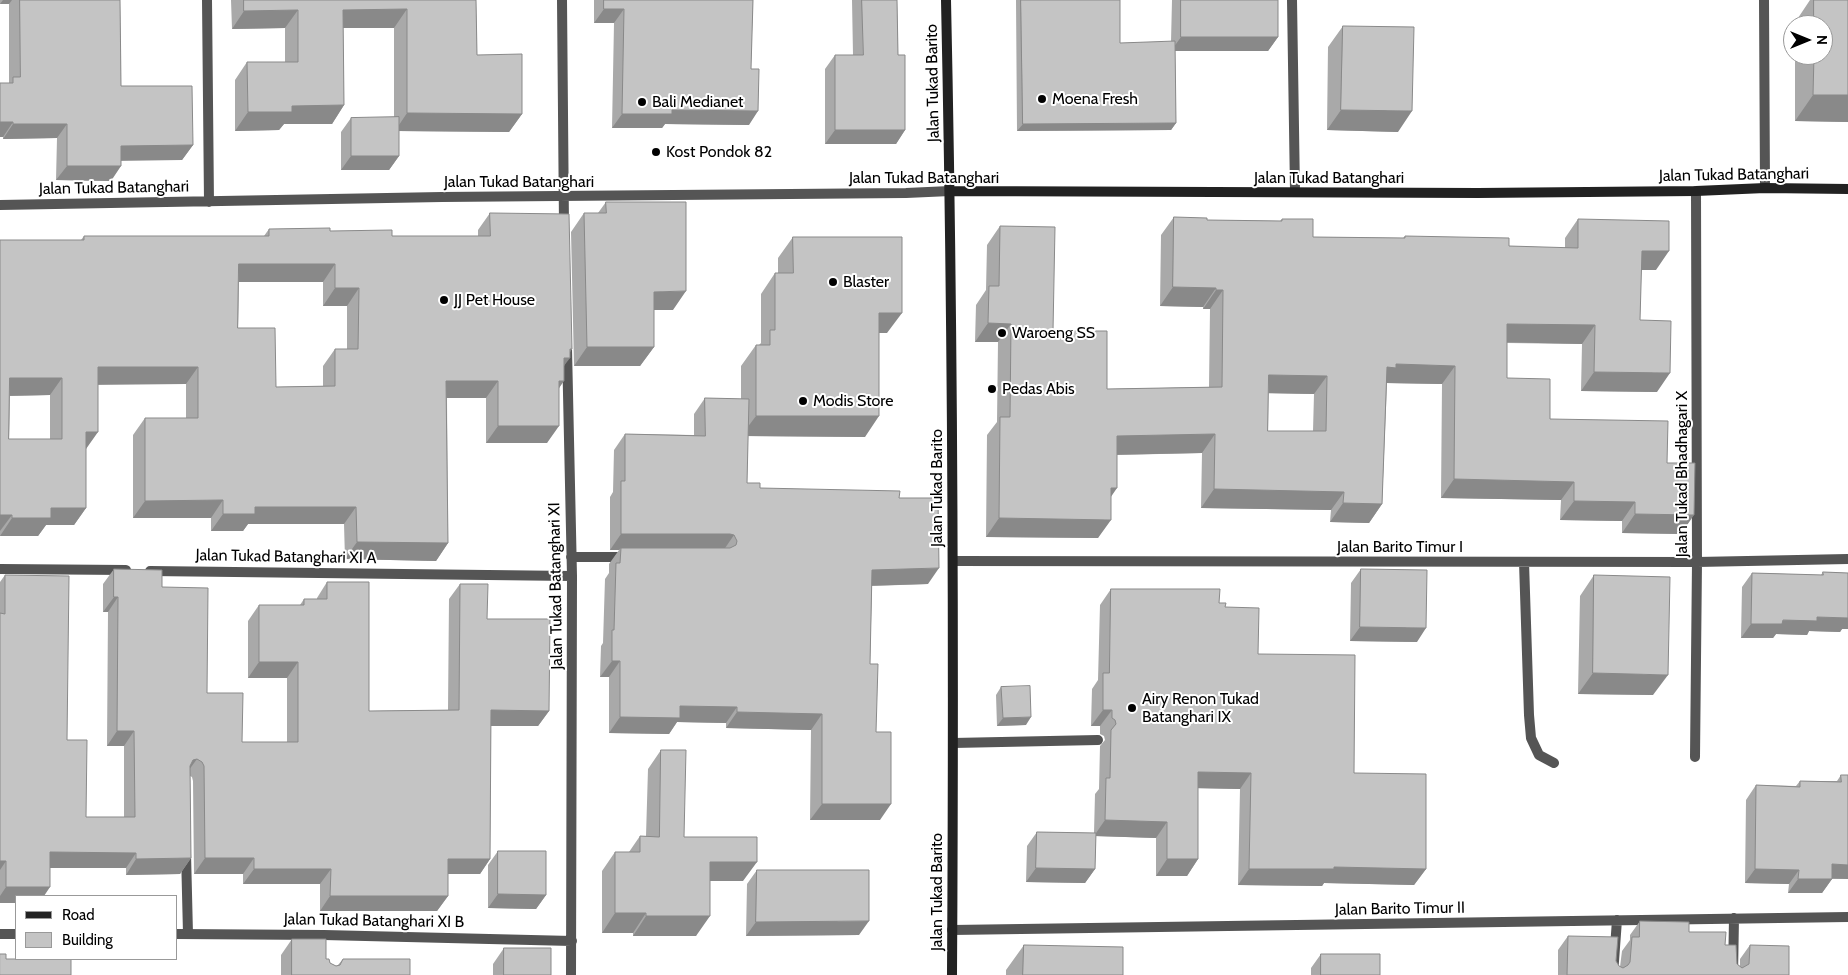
<!DOCTYPE html>
<html>
<head>
<meta charset="utf-8">
<style>
  body { margin:0 }
  #map { position:relative; width:1848px; height:975px; overflow:hidden; background:#fff; font-family:Cabin,sans-serif }
  canvas { display:block }
  .legend { position:absolute; left:15px; top:895px; width:162px; height:65px; box-sizing:border-box; background:#fff; border:1px solid #999; margin:0; padding:6px 9px; list-style:none; font-size:15px; color:#000 }
  .legend li { display:flex; align-items:center; gap:10px; height:25px }
  .legend b { width:25px; border:1px solid #999 }
  .north { position:absolute; left:1783px; top:15px; width:50px; height:50px; box-sizing:border-box; background:#fff; border:1px solid #999; border-radius:50%; rotate:90deg; font-size:14px; font-weight:700; line-height:20px; text-align:center; color:#000 }
  .north::after { content:''; display:block; margin:auto; width:18px; height:22px; background:#000; clip-path:polygon(50% 0,100% 100%,50% 72%,0 100%) }
</style>
</head>
<body>
<div id="map">
<canvas width="1848" height="975"></canvas>
<ul class="legend">
<li><b style="height:6px;background:#222"></b>Road</li>
<li><b style="height:14px;background:#c4c4c4"></b>Building</li>
</ul>
<div class="north">N</div>
</div>
<script>
const c = document.querySelector('canvas').getContext('2d');
c.lineJoin = 'round';
function stroke(path, color, width, dash) {
  c.strokeStyle = color;
  c.lineWidth = width;
  c.lineCap = dash ? 'butt' : 'round';
  c.setLineDash(dash || []);
  c.stroke(path);
}
function paint(path, color) {
  c.fillStyle = color;
  c.fill(path, 'evenodd');
}
function drawText(font, color, halo, rows, align = 'center') {
  c.font = font + ' Cabin,sans-serif';
  c.lineWidth = 4;
  c.setLineDash([]);
  c.textBaseline = 'middle';
  c.strokeStyle = halo;
  c.fillStyle = color;
  for (const [text, x, y, turn = 0] of rows) {
    c.save();
    c.translate(x, y);
    c.rotate((+turn || 0) * Math.PI / 180);
    c.textAlign = isNaN(turn) ? turn : align;
    if (halo) c.strokeText(text, 0, 0);
    c.fillText(text, 0, 0);
    c.restore();
  }
}
const street = new Path2D(`
  M207 0 209 202
  M562 0 564 226
  M1292 0 1295 191
  M1764 0 1765 188
  M0 205 442 197 906 193 950 191
  M567 348 572 576 571 975
  M571 557H628
  M953 561 1697 562 1848 559
  M1524 562 1529 715 1531 738 1539 755 1554 763
  M0 569 126 570
  M150 571 572 576
  M953 743 1098 740
  M1695 757 1697 562 1696 191
  M186 853 188 934
  M952 930 1848 917
  M0 934H16
  M176 934 324 935 572 941
  M1613 975 1617 920
  M1733 975 1734 918`);
const secondary = new Path2D(`
  M946 0C953 325 954 650 952 975
  M950 191 1478 193 1696 191 1765 188 1848 189`);
const wall = new Path2D(`
  M0 0H120L121 86 193 145 182 160H121L111 181 56 180 57 138 3 139V137H0V83H9V4H0Z
  M231 0H476L477 55 522 114 509 132 399 131V156L389 170H341V132L351 118 394 117V28H343L344 105 332 124H284L279 130 235 131V80L247 62H285V28L232 29Z
  M594 0H753L749 125 665 124 662 128H612L614 23H594Z
  M852 0H897L898 55 905 130 896 144H825V69L835 55H853Z
  M1016 0H1120V43L1171 42 1172 0H1278V37L1268 51H1175L1176 123 1171 130 1017 131Z
  M1810 0H1848V122L1795 121V55H1823V25H1796V21Z
  M1343 26 1398 132 1327 130 1328 47Z
  M606 202 673 310H654V347L640 366H574L571 232 584 213H598Z
  M490 213 572 349 570 352 564 366 547 443H486V398H447L448 543 436 561 345 559 344 524H248L243 531H211V518H133V435L145 418H186V384H98L86 449V508L74 525H46L38 536H0V240H81L84 236H264L269 229 330 231 392 236H478V230ZM239 282H323V306H347V349H335L323 366V386L276 387 238 328ZM50 395V439H9L10 396Z
  M1174 217 1207 220 1280 221 1282 219 1313 237 1403 238 1405 236 1509 246 1565 248V238L1578 219 1656 270H1641L1640 320 1657 392 1581 391 1582 344 1507 343V378L1550 419 1667 463 1681 534 1622 533V521L1560 520 1561 500 1441 498 1442 384 1387 383 1382 504 1369 523 1330 522 1331 510 1201 508 1202 453 1117 455 1111 496 1098 538 986 537 987 435 997 422 998 342H975L976 305 986 290 987 245 1000 226 1053 331 1107 389 1209 387 1210 309H1203V307L1160 306 1161 235ZM1268 393 1314 394 1313 431H1268Z
  M793 237 887 333H879L865 437 748 436 747 483 760 488 899 498 928 584 872 586 870 664 876 732 880 820H810L811 730 726 728V723L677 722 669 734 609 733V677H600L601 646 603 643 605 579 609 573V564L619 550H610V497L613 492 614 450 625 434 694 435V414L705 398 741 399V366L756 345H759L761 343V294L775 273H778V258Z
  M114 569 162 587 207 693 242 742H287V678H248V621L259 605H300L304 599H317V598L327 582 369 711 448 710 449 599 460 584 487 619 549 711 538 726H491L490 859 480 874H448V896L437 911H320V884H243V874H194L193 781 192 777 190 776 191 858 180 874 126 875V868H50L16 903H0V582L5 575 67 740 86 817H124V746H107L108 612H103V584Z
  M1361 569 1417 642 1350 641 1351 583Z
  M1823 572 1848 573V629H1842L1840 632 1809 631 1807 635 1776 634 1773 638H1741L1742 587 1752 573 1821 575Z
  M1594 575 1653 695 1578 694 1580 596Z
  M1111 589 1219 603 1225 607 1258 654 1354 773 1426 869 1414 885 1324 883 1322 886 1238 885 1240 789 1198 788V859L1187 876H1156V838L1096 836 1095 869 1085 883 1026 882 1027 846 1037 832 1094 833 1095 794 1099 789 1100 746 1105 740 1104 736 1100 734V726H1091L1092 689 1098 680 1100 605Z
  M1001 687 1026 725 997 726 996 695Z
  M661 750 684 837 743 881H710L696 936H633V933H602V871L615 852H629L640 836H646L648 769Z
  M1841 775H1848V879H1832L1822 893H1788L1789 884 1745 883 1746 800 1756 785 1796 786 1800 781H1837Z
  M498 851 546 895 536 909 488 908V865Z
  M757 870 859 935 746 936 747 884Z
  M1640 921 1689 932 1725 945 1737 964 1740 966V959L1750 945 1789 975H1558V950L1568 936 1616 961 1619 966 1620 967 1622 951 1630 940V935Z
  M292 939 326 959 330 963 336 966 338 965 343 959 410 975H281V955Z
  M1024 945 1123 975H1006V970Z
  M504 948 551 975H493V964Z
  M1321 954 1380 975H1311V968Z`);
const shadedWall = new Path2D(`
  M3 0H12L9 4H0Z
  M407 9 394 28H330L343 10Z
  M604 9H624L614 23H594Z
  M298 10 285 28 232 29 244 11Z
  M1181 37H1278L1268 51H1171Z
  M1813 95H1848V122L1795 121Z
  M344 105 332 124H284L279 130 235 131 248 112 292 106Z
  M672 110 758 111 749 125 665 124 662 128H612L622 114Z
  M1341 110 1412 111 1398 132 1327 130Z
  M407 113 522 114 509 132 395 131Z
  M0 122H13L3 137H0Z
  M1176 123 1171 130 1017 131 1023 124Z
  M13 124H67L57 138 3 139Z
  M835 130H905L896 144H825Z
  M193 145 182 160 111 161 121 146Z
  M351 156H399L389 170H341Z
  M67 166H121L111 181 56 180Z
  M1642 251H1669L1656 270H1629Z
  M239 264H335L323 282H227Z
  M1173 287 1216 288 1203 307 1160 306Z
  M335 288H359L347 306H323Z
  M1216 290H1223L1210 309H1203Z
  M686 291 673 310H640L654 292Z
  M879 313H902L887 333H865Z
  M988 323 1011 324 998 342H975Z
  M1507 324 1595 325 1582 344 1494 342Z
  M587 347H654L640 366H574Z
  M570 349H572L565 358H570L557 375H552Z
  M1396 364 1455 366 1442 384 1385 383 1387 367Z
  M98 367H198L186 384 86 385Z
  M1594 372 1670 373 1657 392 1581 391Z
  M1269 375 1327 376 1314 394 1256 393Z
  M10 378H62L50 395 0 396Z
  M446 381H498L486 398H434Z
  M559 381H564L552 398Z
  M756 416H879L865 437 741 436Z
  M498 426H559L547 443H486Z
  M86 432H98L86 449Z
  M1215 434 1202 453 1104 455 1117 436Z
  M1454 479 1574 482 1561 500 1441 498Z
  M1111 488H1117L1104 507Z
  M1214 489 1344 492 1331 510 1201 508Z
  M223 500 211 518H133L145 501Z
  M1574 501 1635 502 1622 521 1560 520Z
  M1343 503 1382 504 1369 523 1330 522Z
  M255 507H356L344 524H248L243 531H211L223 514Z
  M51 508H86L74 525H46L38 536H0L12 518Z
  M1635 514 1694 515 1681 534 1622 533Z
  M0 515H12L0 531Z
  M999 518 1111 520 1098 538 986 537Z
  M621 534H730L734 535 723 551 621 548 619 550H610Z
  M357 542 448 543 436 561 345 559Z
  M939 568 928 584 861 586 872 570Z
  M114 597H118L108 612H103Z
  M1817 617 1848 618V629H1842L1840 632 1809 631 1807 635 1776 634 1773 638H1741L1751 624Z
  M1360 627 1426 628 1417 642 1350 641Z
  M612 661H620L609 677H600Z
  M259 662H298L287 678H248Z
  M1593 673 1668 675 1653 695 1578 694Z
  M680 706 737 707 726 723 677 722 669 734 609 733 620 717Z
  M491 710 549 711 538 726H480Z
  M1103 710H1112L1100 726H1091Z
  M737 712 822 714 811 730 726 728Z
  M1031 717 1026 725 997 726 1003 718Z
  M117 731H134L124 746H107Z
  M197 759 186 774 193 760Z
  M1198 772 1251 773 1240 789 1187 788Z
  M822 804H891L880 820H810Z
  M1105 820 1167 822 1156 838 1094 836Z
  M50 852 136 853 126 868H40Z
  M191 858 180 874 126 875 136 859Z
  M205 858H254L243 874H194Z
  M448 859H490L480 874H438Z
  M1167 859H1198L1187 876H1156Z
  M0 861H6L0 870Z
  M710 862H757L743 881H697Z
  M1832 864 1848 865V879L1822 878Z
  M1334 867 1426 869 1414 885 1324 883 1322 886 1238 885 1249 869Z
  M1036 868 1095 869 1085 883 1026 882Z
  M254 869H331L320 884H243Z
  M1755 869 1799 870 1789 884 1745 883Z
  M1798 879H1832L1822 893H1788Z
  M6 887H50L44 896H16V903H0V896Z
  M498 894 546 895 536 909 488 908Z
  M330 896H448L437 911H320Z
  M615 913H646L633 933H602Z
  M646 916H710L696 936H633Z
  M869 921 859 935 746 936 756 922Z`);
const building = new Path2D(`
  M20 0H120L121 86H192L193 145 121 146V166H67V124H13V122H0V83H13V77H20Z
  M244 0H476L477 55 522 54V114L407 113V9L343 10 344 105 292 106V112H248L247 62H298V10L244 11Z
  M604 0H753L751 69H759L758 111 672 110V114H622L624 9H604Z
  M862 0H897L898 55H905V130H835V55H863Z
  M1021 0H1120V43L1175 41 1176 123 1023 124Z
  M1181 0H1278V37H1181Z
  M1814 0H1848V95H1813L1814 55H1823V25H1814Z
  M1343 26 1414 27 1412 111 1341 110Z
  M399 117V156H351V118Z
  M606 202H686V291L654 292V347H587L584 213H606Z
  M490 213 569 214 572 349H570V358H564V381H559V426H498V381H446L448 543 357 542 356 507H255V514H223V500L145 501V418H198V367H98V432H86V508H51V518H12V515H0V240H84V236H269V229L330 228V231L392 230V236H490ZM239 264H335V288H359L358 349H335V386L276 387 275 328H238ZM10 378H62V439H9Z
  M1174 217 1207 218V220L1282 221V219H1313V237L1405 238V236L1509 238V246L1578 248V219L1669 221V251H1642L1640 320 1671 321 1670 373 1594 372 1595 325 1507 324V378L1550 379V419L1668 421 1667 463H1695L1694 515 1635 514V502L1574 501V482L1454 479 1455 366 1396 364V368L1387 367 1382 504 1343 503 1344 492 1214 489 1215 434 1117 436V488H1111V520L999 518 1000 417H1010L1011 324 988 323 989 286H999L1000 226 1055 227 1053 331H1107V389L1222 387 1223 290H1216V288L1173 287ZM1269 375 1327 376 1326 431H1268Z
  M793 237H902V313H879V416H756V345H770V330H775V273H793Z
  M705 398 749 399 747 483H760V488L900 491 899 498H938L939 568 872 570 870 664H878L876 732H891V804H822V714L737 712V707L680 706V718L620 717V661H612V630H614L616 563H620L621 548H730L736 545 737 541 734 535 730 534H621V481H625V434L705 436Z
  M114 569 162 570V587L208 588 207 693H243L242 742H298V662H259V605H304V599H327V582H369V711L459 710 460 584H488L487 619H550L549 711 491 710 490 859H448V896H330L331 869H254V858H205L204 766 202 762 197 759 193 760 190 766 191 858 136 859V853L50 852V887H6V861H0V613L5 614V575L69 576 67 740H87L86 817H135L134 731H117L118 597H114Z
  M1361 569 1427 570 1426 628 1360 627Z
  M1823 572 1848 573V618L1817 617V621L1783 620 1782 624H1751L1752 573 1823 575Z
  M1594 575 1670 577 1668 675 1593 673Z
  M1111 589H1220L1219 603H1226L1225 607 1259 608 1258 654 1355 655 1354 773 1426 774V869L1334 867V869H1249L1251 773 1198 772V859H1167V822L1105 820 1106 778H1110L1111 730 1116 724 1115 720 1112 718V710H1103V673H1109Z
  M1030 686 1031 717 1003 718 1001 687Z
  M661 750H686L684 837H757V862H710V916H646V913H615V852H640V836L659 837Z
  M1841 775H1848V865L1832 864V879H1798L1799 870 1755 869 1756 785 1800 787V781L1841 782Z
  M1037 832 1096 833 1095 869 1036 868Z
  M498 851H546V895L498 894Z
  M757 870H869V921L756 922Z
  M1640 921 1689 922V932H1726L1725 945H1736L1737 964 1742 968 1749 964 1750 945 1789 946V975H1567L1568 936 1618 937 1616 961 1619 966 1623 968 1628 965 1630 962 1632 937H1639Z
  M292 939H326V959H329L330 963 336 966 340 965 343 959H410V975H292Z
  M1024 945 1123 947V975H1023Z
  M504 948H551V975H504Z
  M0 954H6V959H71V975H0Z
  M1321 954H1380V975H1321Z`);
const markers = [
  [1042,99,5,"#000"],
  [642,102,5,"#000"],
  [656,152,5,"#000"],
  [833,282,5,"#000"],
  [444,300,5,"#000"],
  [1002,333,5,"#000"],
  [992,389,5,"#000"],
  [803,401,5,"#000"],
  [1132,708,5,"#000"]
];
const streetNames = [
  ["Jalan Tukad Barito",933,83,-91],
  ["Jalan Tukad Batanghari",1734,175,-1],
  ["Jalan Tukad Batanghari",924,178],
  ["Jalan Tukad Batanghari",1329,178],
  ["Jalan Tukad Batanghari",519,182],
  ["Jalan Tukad Batanghari",114,188,-1],
  ["Jalan Tukad Bhadhagari X",1682,474,-90],
  ["Jalan Tukad Barito",937,488,-90],
  ["Jalan Barito Timur I",1400,547],
  ["Jalan Tukad Batanghari XI A",286,557,1],
  ["Jalan Tukad Batanghari XI",556,586,-91],
  ["Jalan Tukad Barito",937,892,-90],
  ["Jalan Barito Timur II",1400,909,-1],
  ["Jalan Tukad Batanghari XI B",374,921,1]
];
const poiNames = [
  ["Moena Fresh",1052,99],
  ["Bali Medianet",652,102],
  ["Kost Pondok 82",666,152],
  ["Blaster",843,282],
  ["JJ Pet House",454,300],
  ["Waroeng SS",1012,333],
  ["Pedas Abis",1002,389],
  ["Modis Store",813,401],
  ["Airy Renon Tukad",1142,699],
  ["Batanghari IX",1142,717]
];
stroke(street, '#555', 10);
stroke(secondary, '#222', 10);
paint(wall, '#a9a9a9');
paint(shadedWall, '#898989');
paint(building, '#c4c4c4');
stroke(building, '#898989', 1);
for (const [x, y, r, color] of markers) {
  const dot = new Path2D();
  dot.arc(x, y, r, 0, 2 * Math.PI);
  c.fillStyle = color;
  c.fill(dot);
  stroke(dot, '#fff', 2);
}
drawText('16px', '#000', '#fff', streetNames);
drawText('16px', '#000', '#fff', poiNames, 'left');
</script>
</body>
</html>
